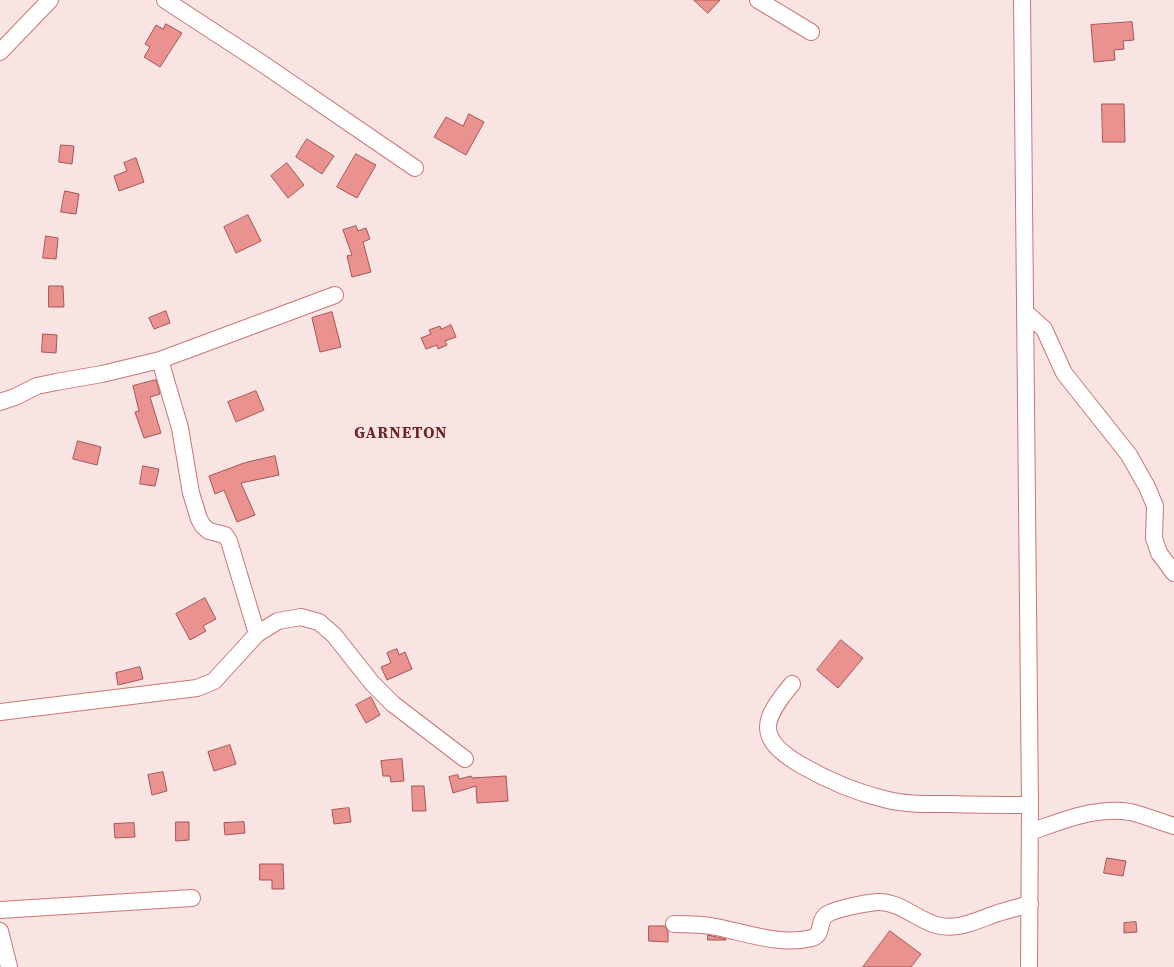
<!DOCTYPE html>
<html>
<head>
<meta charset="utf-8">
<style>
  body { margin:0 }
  canvas { display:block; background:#f7e4e3 }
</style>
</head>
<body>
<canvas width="1174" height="967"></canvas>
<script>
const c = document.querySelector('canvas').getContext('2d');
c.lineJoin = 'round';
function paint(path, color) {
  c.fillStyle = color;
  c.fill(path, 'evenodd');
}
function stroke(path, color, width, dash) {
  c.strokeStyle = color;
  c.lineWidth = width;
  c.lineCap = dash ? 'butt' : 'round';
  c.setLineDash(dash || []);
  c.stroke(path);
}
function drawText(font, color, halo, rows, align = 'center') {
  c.font = font + ' "Source Serif 4",serif';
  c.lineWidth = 3.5;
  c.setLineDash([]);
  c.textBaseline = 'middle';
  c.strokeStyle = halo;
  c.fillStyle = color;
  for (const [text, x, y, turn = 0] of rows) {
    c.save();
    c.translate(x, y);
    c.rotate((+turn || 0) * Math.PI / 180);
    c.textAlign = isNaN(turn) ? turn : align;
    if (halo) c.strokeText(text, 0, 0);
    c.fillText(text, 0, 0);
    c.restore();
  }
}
const building = new Path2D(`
  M694 0H720L708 13Z
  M1132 22 1134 40 1123 41 1124 49 1114 50 1115 60 1094 62 1091 25Z
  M166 24 182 33 160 67 144 57 150 47 145 44 156 25 163 29Z
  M1102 104H1124L1125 142H1103Z
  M469 114 484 122 466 155 434 137 446 117 463 126Z
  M307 139 334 156 322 174 296 157Z
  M61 145 74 146 72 164 59 162Z
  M356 154 376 165 357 198 337 187Z
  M136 158 144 182 119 191 114 176 127 171 124 163Z
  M287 163 304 185 288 198 271 176Z
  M65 191 79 194 76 214 61 212Z
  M248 215 261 241 236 253 224 227Z
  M356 226 358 231 366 228 370 239 363 242 371 272 352 277 347 256 352 255 343 230Z
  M46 236 58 238 56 259 43 258Z
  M49 286H63L64 307H49Z
  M166 311 170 323 154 329 149 318Z
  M332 312 341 347 320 352 312 318Z
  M451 325 456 337 445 341 447 345 438 349 437 345 426 349 421 338 431 334 429 330 440 326 441 329Z
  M43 334 57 335 56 353 42 352Z
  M156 380 160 394 150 397 161 433 144 438 135 412 139 411 133 386Z
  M256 391 264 410 236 422 228 402Z
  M78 441 101 447 97 465 73 459Z
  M275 456 279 475 241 483 255 515 237 522 224 490 215 494 209 476 244 463Z
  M143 466 159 469 155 486 140 484Z
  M205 598 216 619 203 626 206 631 190 640 176 614Z
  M841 640 863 658 838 688 817 670Z
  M397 649 399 655 405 652 412 669 387 680 381 667 391 663 387 653Z
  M140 667 143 679 118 685 116 673Z
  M371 697 380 715 366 723 356 705Z
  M230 745 236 764 214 771 208 752Z
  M402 759 404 781 391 782 390 776H383L381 761Z
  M163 772 167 791 152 795 148 775Z
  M458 775 459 779 471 776 472 778 506 776 508 801 477 803 476 786 453 793 449 777Z
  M412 786H424L426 811H413Z
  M349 808 351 822 334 824 332 810Z
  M176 822H189V840L176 841Z
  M244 822 245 833 225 835 224 823Z
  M134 823 135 837 115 838 114 824Z
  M1107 858 1126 861 1123 876 1104 873Z
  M260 864H283L284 889H272V880H260Z
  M1136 922 1137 932 1124 933V923Z
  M649 926H665L668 932V942L649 941Z
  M890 931 921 954 911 967H863Z
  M708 935 726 939V940H708Z`);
const minor = new Path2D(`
  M165 0 260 62 415 168
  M758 0 811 32
  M1022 0 1030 805 1029 967
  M0 52 50 0
  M1025 312 1044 329 1064 373 1129 455 1147 487 1155 506 1154 538 1159 553 1174 573
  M160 360 180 428 191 493 199 519 203 526 209 531 225 535 229 541 257 634
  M0 402 15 397 37 386 56 382 102 374 160 360 335 295
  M792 684C762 720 755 738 801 765 827 780 855 792 884 799 906 805 929 804 951 804 978 805 1004 805 1030 805
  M0 712 197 688 214 681 257 634 278 621 301 617 319 622 334 635 372 683 393 704 465 759
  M1030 832C1062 821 1096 806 1130 812 1144 815 1160 822 1174 826
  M0 910 192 898
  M674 924C688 924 702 924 716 927 747 933 780 946 812 938 823 935 818 923 825 916 832 909 866 903 877 902 899 901 916 919 936 925 957 931 978 920 998 913 1008 910 1019 907 1030 904
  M0 931 9 967`);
const districtNames = [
  ["GARNETON",401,434]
];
paint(building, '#e99290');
stroke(building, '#a65555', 1);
stroke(minor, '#cb7675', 18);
stroke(minor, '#fff', 16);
c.letterSpacing = '1px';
drawText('bold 16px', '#6f2427', '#f7e4e3', districtNames);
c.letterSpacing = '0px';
</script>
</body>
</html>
